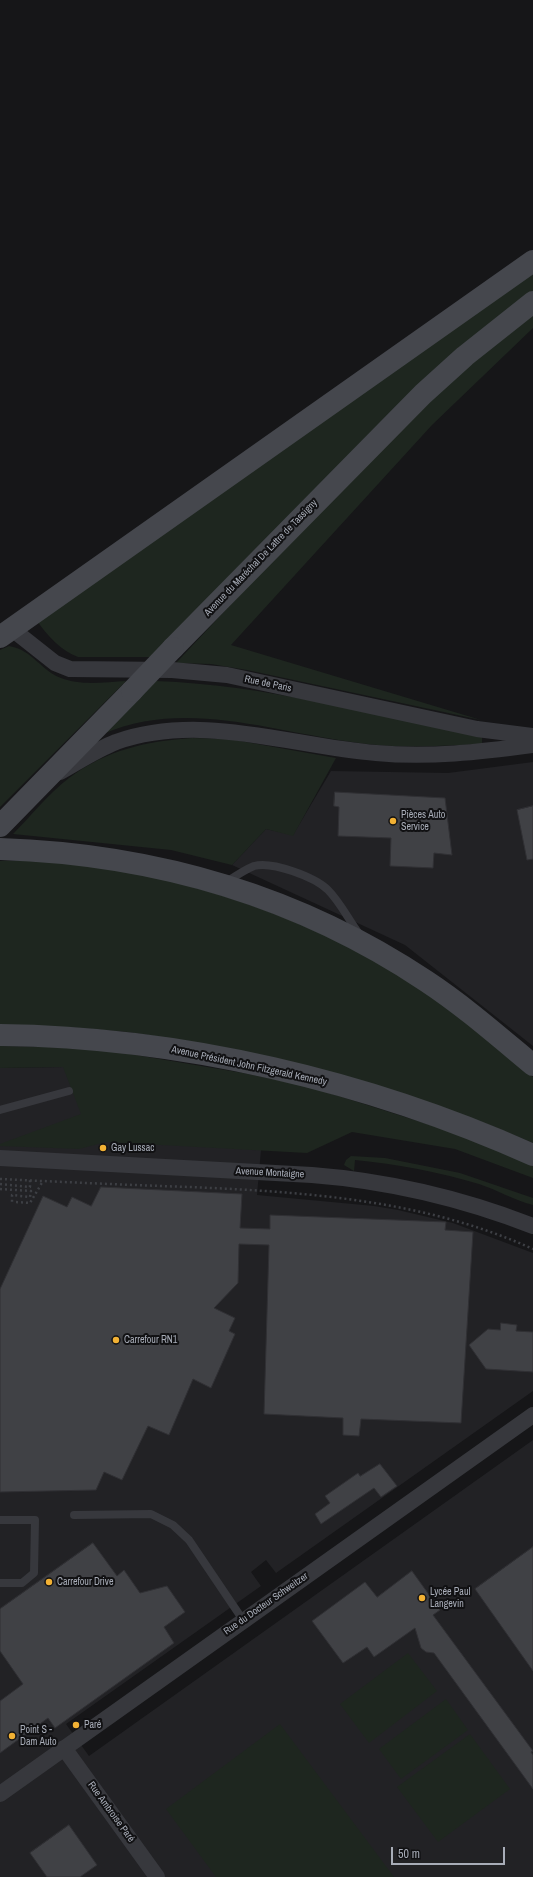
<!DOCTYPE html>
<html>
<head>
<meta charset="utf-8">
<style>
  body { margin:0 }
  #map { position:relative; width:533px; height:1877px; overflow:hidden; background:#161618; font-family:"Archivo Narrow",sans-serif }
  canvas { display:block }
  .scale { position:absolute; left:391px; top:1847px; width:114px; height:18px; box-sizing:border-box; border:2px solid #a8adb8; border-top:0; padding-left:5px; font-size:12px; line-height:14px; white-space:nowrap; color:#a8adb8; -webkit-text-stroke:3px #111113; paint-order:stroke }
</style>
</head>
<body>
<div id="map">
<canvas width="533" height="1877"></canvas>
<div class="scale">50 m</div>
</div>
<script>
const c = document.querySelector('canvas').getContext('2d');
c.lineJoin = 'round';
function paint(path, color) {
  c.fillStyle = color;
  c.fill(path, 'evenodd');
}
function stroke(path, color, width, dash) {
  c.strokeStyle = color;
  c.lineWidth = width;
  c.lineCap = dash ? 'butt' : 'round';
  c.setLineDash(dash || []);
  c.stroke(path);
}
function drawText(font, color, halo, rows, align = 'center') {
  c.font = font + ' "Archivo Narrow",sans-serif';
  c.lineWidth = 4;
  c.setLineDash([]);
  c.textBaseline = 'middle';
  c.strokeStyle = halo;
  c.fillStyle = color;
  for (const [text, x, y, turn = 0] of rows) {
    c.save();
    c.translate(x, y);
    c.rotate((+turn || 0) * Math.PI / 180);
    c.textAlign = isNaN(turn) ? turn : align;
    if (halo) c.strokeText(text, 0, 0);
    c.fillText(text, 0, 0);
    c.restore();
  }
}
const built = new Path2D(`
  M533 762V1046L405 945 232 865 266 829 293 835 331 771 448 773Z
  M63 1067 266 1094 257 1195 374 1206 398 1210 453 1223 533 1253V1391L276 1573 266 1560 251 1572 261 1586 66 1724 89 1756 533 1440V1877H0V1068Z`);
const green = new Path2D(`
  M533 273V293L151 657H78C61 651 47 635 37 621Z
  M533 314V328L432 425 231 645 481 720 247 670 211 664 176 663 282 550 414 416 484 352Z
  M9 646C33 650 41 671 61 678 81 686 105 682 126 681L0 807V650Z
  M156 681C267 685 374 715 482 737V744C439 746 395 749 352 742 269 731 184 699 103 734Z
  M192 738 229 739 336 758 293 836 266 829 232 865 171 850 13 834C31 816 48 794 69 778 106 750 147 741 192 738Z
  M0 861C21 861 43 859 63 861 205 879 347 930 461 1017 486 1036 509 1057 533 1077V1143C419 1094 300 1059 177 1040 157 1037 136 1032 115 1031 77 1027 38 1026 0 1025Z
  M0 1046 94 1048 243 1073 307 1086 459 1134 533 1166V1178L455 1149 352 1132 307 1153 106 1142 79 1149 0 1146V1144L81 1114 63 1067 0 1068Z
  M351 1156 385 1158 460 1173 533 1198V1205C514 1200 497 1190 479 1184 439 1172 397 1164 355 1160L354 1171 344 1165 346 1160Z
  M408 1653 437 1691 369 1743 340 1704Z
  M446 1699 468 1730 401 1779 379 1749Z
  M280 1724 394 1877H216L166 1809Z
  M470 1734 510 1789 438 1842 397 1787Z`);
const building = new Path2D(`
  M335 792 445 798 452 855 434 853 433 868 390 866 391 838 338 836 339 807 334 806Z
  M533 806V859L527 860 517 810Z
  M101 1187 242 1194 240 1228 270 1229V1215L446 1222 445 1230 473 1232 461 1423 361 1419 359 1436 343 1435V1418L264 1414 269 1245 239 1244 238 1283 214 1308 235 1318 229 1331 235 1334 211 1388 193 1379 169 1435 148 1426 122 1480 104 1472 96 1490 0 1492V1289L43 1196 67 1207 72 1197 91 1206Z
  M501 1323 517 1325 516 1331 533 1332V1372L486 1369 469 1345 488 1329 500 1330Z
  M380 1464 397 1486 381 1497 374 1488 321 1524 315 1514 330 1503 325 1496 358 1473 360 1476Z
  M93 1543 117 1576 124 1570 140 1593 167 1586 185 1612 164 1627 174 1643 55 1728 48 1718 0 1753V1701L23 1684 0 1651V1609Z
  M533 1547V1671L475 1589Z
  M412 1571 440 1610 433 1615 533 1751 531 1752 533 1755V1789L434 1653 426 1652 421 1648 415 1628 374 1657 367 1647 343 1663 312 1621 365 1582 377 1597Z
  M69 1825 97 1865 80 1877H47L30 1853Z`);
const path = new Path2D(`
  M0 1179C63 1182 127 1185 190 1187 307 1192 425 1200 533 1249
  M0 1184 30 1187V1180
  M0 1189 31 1191 30 1197 12 1195V1202
  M16 1202 30 1203 43 1181`);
const service = new Path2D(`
  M225 883C234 877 244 870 254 866 272 861 315 877 328 890 341 903 349 921 360 935
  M0 1110 69 1091
  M74 1515 151 1514 173 1525 189 1540 243 1620
  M0 1520H35L34 1573 22 1583H0`);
const minor = new Path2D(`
  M12 629 55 663 70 669 172 670 227 675 477 729 533 736
  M60 772C78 762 96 750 116 742 201 712 290 746 376 753 428 758 481 752 533 745
  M0 1158 312 1175C389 1181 461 1198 533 1226
  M64 1748 157 1877
  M0 1794 533 1415`);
const secondary = new Path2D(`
  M0 637 533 261
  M173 648 423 394 465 356 533 302
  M0 826 132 691
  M0 849C154 854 297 895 426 981 464 1006 498 1036 533 1065
  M0 1035C181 1037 368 1081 533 1155`);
const secondaryBridge = new Path2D(`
  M132 691 173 648`);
const markers = [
  [393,821,4,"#f2b134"],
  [103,1148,4,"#f2b134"],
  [116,1340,4,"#f2b134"],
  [49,1582,4,"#f2b134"],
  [422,1598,4,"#f2b134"],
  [76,1725,4,"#f2b134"],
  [12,1736,4,"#f2b134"]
];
const streetNames = [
  ["Avenue du Maréchal De Lattre de Tassigny",261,558,-46],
  ["Rue de Paris",268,684,12],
  ["Avenue Président John Fitzgerald Kennedy",249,1066,12],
  ["Avenue Montaigne",270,1173,3],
  ["Rue du Docteur Schweitzer",266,1604,-35],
  ["Rue Ambroise Paré",111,1812,54]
];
const poiNames = [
  ["Pièces Auto",401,815],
  ["Service",401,827],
  ["Gay Lussac",111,1148],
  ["Carrefour RN1",124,1340],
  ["Carrefour Drive",57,1582],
  ["Lycée Paul",430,1592],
  ["Langevin",430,1604],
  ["Paré",84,1725],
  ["Point S -",20,1730],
  ["Dam Auto",20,1742]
];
paint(built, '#222225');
paint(green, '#1e261f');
paint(building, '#404145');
stroke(building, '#303034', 1);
stroke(path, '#3d3f44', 2.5, [2, 3]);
stroke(service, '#37383d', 8);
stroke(minor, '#37383d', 16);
stroke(secondary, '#45474d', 22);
stroke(secondaryBridge, '#45474d', 22);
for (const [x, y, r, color] of markers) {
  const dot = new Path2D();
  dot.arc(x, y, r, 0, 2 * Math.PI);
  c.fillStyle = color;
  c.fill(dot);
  stroke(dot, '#111113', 1.5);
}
drawText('10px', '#a8adb8', '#111113', streetNames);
drawText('10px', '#a8adb8', '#111113', poiNames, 'left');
</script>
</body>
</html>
